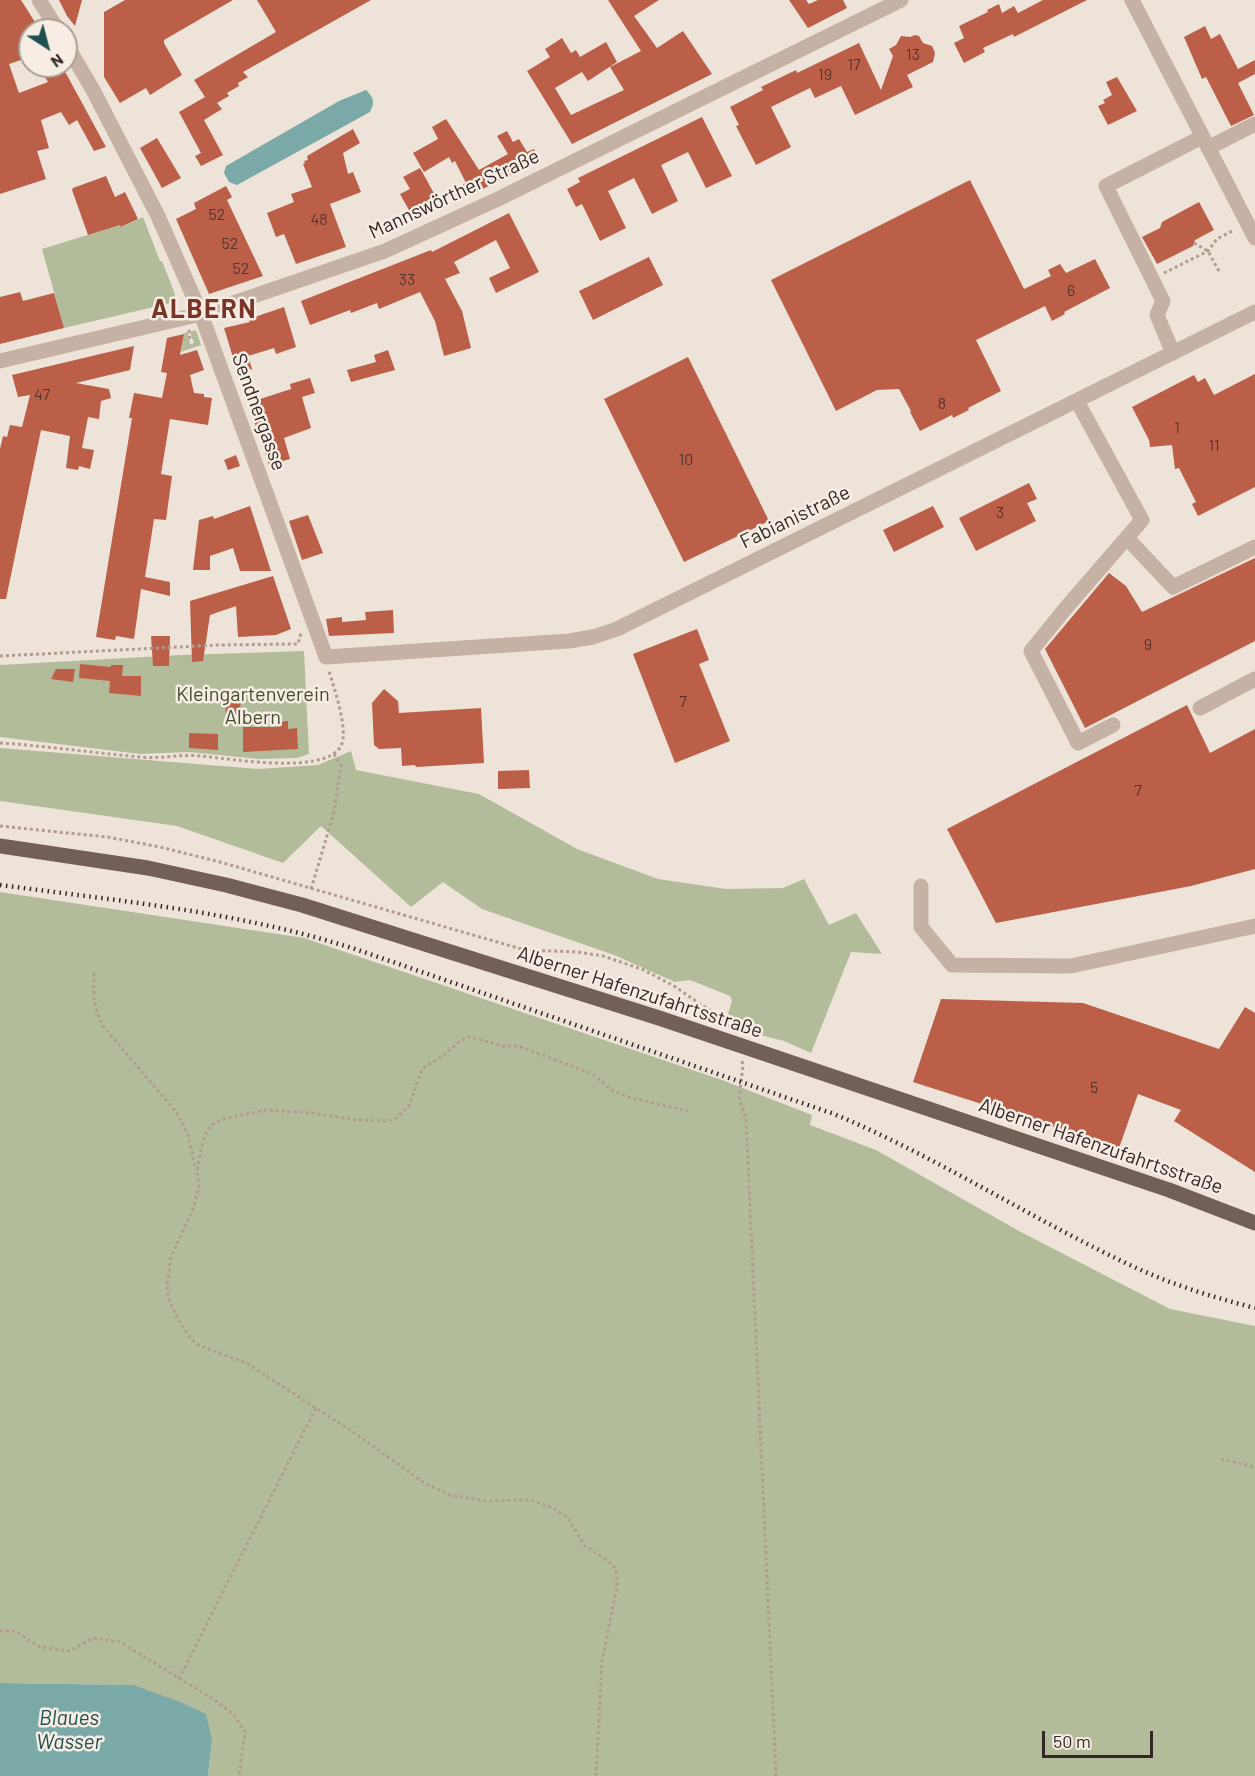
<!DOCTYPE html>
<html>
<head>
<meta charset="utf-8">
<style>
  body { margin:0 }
  #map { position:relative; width:1255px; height:1776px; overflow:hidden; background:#eee3d8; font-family:Barlow,sans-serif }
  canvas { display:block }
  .north { position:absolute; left:18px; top:18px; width:60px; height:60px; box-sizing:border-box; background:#f7ede4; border:2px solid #a89f98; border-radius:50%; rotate:144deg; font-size:16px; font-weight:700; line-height:24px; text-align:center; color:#322926 }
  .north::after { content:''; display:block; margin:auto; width:21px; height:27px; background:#1f4e4f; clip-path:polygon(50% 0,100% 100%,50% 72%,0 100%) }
  .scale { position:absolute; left:1042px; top:1731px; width:111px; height:27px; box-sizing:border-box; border:3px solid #322926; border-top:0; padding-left:8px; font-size:18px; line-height:21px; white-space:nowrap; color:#322926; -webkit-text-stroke:4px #f7ede4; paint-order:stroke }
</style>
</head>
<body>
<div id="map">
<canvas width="1255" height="1776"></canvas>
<div class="north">N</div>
<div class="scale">50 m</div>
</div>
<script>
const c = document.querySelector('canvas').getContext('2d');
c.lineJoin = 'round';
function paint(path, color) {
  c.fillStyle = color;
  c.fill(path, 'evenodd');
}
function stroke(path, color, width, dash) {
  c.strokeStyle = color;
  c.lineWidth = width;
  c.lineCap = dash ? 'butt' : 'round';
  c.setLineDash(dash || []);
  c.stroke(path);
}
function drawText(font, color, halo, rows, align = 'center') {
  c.font = font + ' Barlow,sans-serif';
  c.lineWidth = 5;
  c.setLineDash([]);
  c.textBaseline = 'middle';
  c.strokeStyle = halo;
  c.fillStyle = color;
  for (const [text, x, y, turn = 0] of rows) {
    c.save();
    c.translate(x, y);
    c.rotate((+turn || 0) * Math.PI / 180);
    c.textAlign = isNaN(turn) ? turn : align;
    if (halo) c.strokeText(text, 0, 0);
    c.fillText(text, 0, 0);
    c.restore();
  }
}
const green = new Path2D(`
  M143 217 160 261H162L175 294 174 299 171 303 64 328 42 249 120 225 122 227Z
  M196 330 201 345 181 352 184 333 188 332 190 344 194 343 190 332Z
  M304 651 309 754 297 758 259 759 189 752 140 754 0 737V665L181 655Z
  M0 748 258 769 318 765 351 751 356 770 479 794 577 849 658 879 726 889 783 888 804 879 829 925 856 913 882 954 851 952 811 1053 784 1041 748 1032 726 1020 732 1001 730 996 690 980 675 982 614 955 482 909 443 882 411 907 321 826 283 863 177 826 0 801Z
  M0 892 304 938 722 1080 812 1115 810 1125 876 1150 1019 1231 1170 1309 1255 1326V1776H208L212 1740 133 1685 0 1683Z`);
const water = new Path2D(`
  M366 90C374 98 375 102 370 112L237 185 229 182 224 173 226 166 339 101Z
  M0 1683 133 1685 180 1702 206 1714 212 1740 208 1776H0Z`);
const building = new Path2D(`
  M0 0H21L40 30H30V57L9 64 19 93 48 82 38 66H62L106 147 94 151 77 120 69 125 61 112 41 120 49 148 37 151 46 179 0 194Z
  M59 0H82L75 26 67 16Z
  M125 0H233L164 40V43L182 75 150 95 146 88 120 103 104 77V12Z
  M257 0H371L243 72 248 77 238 83 239 86 227 93 229 96 217 103 222 109 204 120 223 155 201 166 195 156 201 153 179 112 205 97 194 80 276 32Z
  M608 0H659L634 16 657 48 683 31 712 74 572 144 527 71 550 57 545 49 562 38 571 53 576 50 580 57 606 42 617 62 588 81 582 72 555 88 571 115 624 90 610 67 641 51Z
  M789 0H806L809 4 818 0H843L847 8 808 28Z
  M1043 0H1087L1014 37 1013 34 983 48 985 52 964 63 954 43 964 38 959 26 988 12 987 10 999 4 1002 13 1014 6 1018 13Z
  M1205 26 1211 39 1220 34 1238 69 1255 60V74L1238 83 1254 115 1231 126 1206 77 1202 79 1184 37Z
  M915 35 919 36 923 43 932 46 935 53 933 62 907 75 913 87 855 115 841 86 815 98 810 88 771 107 791 147 756 165 736 126 739 125 730 107 763 90 761 87 796 70 797 73 859 43 881 90 893 56 889 49 896 45 901 36 910 37Z
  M1117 77 1137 111 1108 125 1098 106 1105 103 1103 100 1112 95 1106 82Z
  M702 117 732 176 706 188 688 152 661 165 678 201 652 214 634 178 608 191 626 228 600 241 582 204 576 207 567 189 580 182 578 178Z
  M446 119 479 170 508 154 497 136 507 131 513 142 519 139 527 152 534 149 540 161 458 201 453 190 466 183 455 161 452 163 449 157 424 172 413 153 438 139 432 127Z
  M353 129 360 143 343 153 348 174 353 172 361 192 330 204 346 247 296 264 284 234 276 237 267 213 294 202 291 194 312 187 303 164 305 163 304 161 308 160 307 156Z
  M157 138 181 178 162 188 140 148Z
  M420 168 436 197 410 212 400 194 410 189 403 177Z
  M106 176 115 197 125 192 138 219 121 227 120 225 88 235 72 190 73 188Z
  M970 180 1024 289 1051 276 1048 270 1060 264 1066 273 1095 259 1110 288 1064 312 1065 314 1052 321 1045 306 976 340 1001 391 968 408 969 410 953 418 952 415 920 431 910 412 911 411 899 389 877 390 836 411 771 280Z
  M226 186 232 197 227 200 263 276 209 294 176 219 196 209 194 203Z
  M1199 202 1214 230 1195 240 1193 246 1157 264 1142 237 1160 228 1162 222Z
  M509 213 539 272 496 293 489 278 510 268 496 240 454 262 460 273 445 279 462 311 471 348 444 356 435 321 420 292 379 309 377 303 351 313 350 310 310 325 301 301 431 250 432 252Z
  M649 257 663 285 593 320 579 291Z
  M20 292 23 301 54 293 64 328 0 344V297Z
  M284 307 296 347 276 354 274 348 248 356 252 369 238 374 224 328 250 322 249 319Z
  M184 334 180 355 197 350 204 370 190 375 194 393 204 394V397L212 398 208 425 170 419 161 474 172 476 166 520 154 519 145 577 170 582V596L141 589 134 639 116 636 115 640 96 637 132 418H129L134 393 162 398 167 373 161 372 167 338Z
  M134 346 130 370 76 383 109 389 111 398 101 401 99 419 88 417 82 448 94 450 90 469 79 466 78 470 66 468 70 436 41 430 6 599H0V449L3 436 7 437 10 425 22 427 30 395 18 397 12 375Z
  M388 350 395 370 351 382 347 370 376 362 374 355Z
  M688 357 769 521 684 562 604 399Z
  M1255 374V487L1198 516 1192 504 1196 502 1179 468 1175 469 1172 445 1150 447 1149 440 1132 407 1194 375 1198 382 1205 378 1214 395Z
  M310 378 315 393 302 397 311 428 284 438 290 459 269 465 248 403 291 389 290 384Z
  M236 455 240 466 228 470 224 460Z
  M1029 483 1037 499 1027 503 1036 521 976 551 959 518Z
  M250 506 271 571H240L233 548 210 556V570H193L199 520 213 516 214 519Z
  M933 506 944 527 894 552 883 530Z
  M308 515 323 553 302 560 289 521Z
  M1255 558V641L1085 728 1045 649 1109 573 1126 586 1142 612Z
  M273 576 291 629 276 635 238 637 236 606 210 615 203 661 192 662 190 601Z
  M393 610 394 633 329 636 326 619 342 617V622L366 620 365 612Z
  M697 629 709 660 699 664 730 741 675 763 633 654Z
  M151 636H170L169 666H153Z
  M80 664 111 667V665H123L122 676H141V696L109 693 110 681 79 678Z
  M56 669H75L73 682 51 679Z
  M384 689 398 701 399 713 481 708 484 763 416 767 415 765 402 766 401 748 379 749 374 745 372 703Z
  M240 699 241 715 226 716 225 700Z
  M1187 705 1210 753 1255 729V869L1191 886 996 923 947 829Z
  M288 721V729L297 728 298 749 243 752V727H277V722Z
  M189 733 218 734V750L189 748Z
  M529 770 530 788 498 789V771Z
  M941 999 1083 1003 1219 1049 1245 1007 1255 1013V1172L1174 1121 1181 1110 1138 1094 1119 1148 913 1082Z`);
const path = new Path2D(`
  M1194 243 1208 251 1220 273
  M1164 273 1208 251 1217 239 1232 231
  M189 330 190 340
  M0 656 218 645 298 644 301 633
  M0 743C47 746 94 753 141 757 160 759 180 754 200 756 228 758 324 776 341 746 349 731 334 688 329 671
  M0 826 107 837 160 847 220 862 525 950 578 952 603 956 644 970 674 986 712 1012 730 1027
  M311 889 333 816 341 766 334 754
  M94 973C93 995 93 1006 103 1026L176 1112 187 1132 196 1169
  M742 1061 743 1066 739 1098 746 1119 776 1776
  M1221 1459 1255 1467
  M0 1631H15L40 1647 70 1651 93 1638 120 1642 213 1699 232 1713 245 1731 239 1776
  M179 1679 316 1408
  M596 1776 602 1661 617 1586V1575L614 1567 607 1560 585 1546 567 1517 553 1508 531 1500 486 1501 450 1495 426 1484 356 1434 248 1364 198 1345 191 1339 177 1318 169 1299 167 1286 171 1257 193 1209 199 1187 197 1171 203 1141 207 1131 213 1124 224 1119 266 1110 313 1113 358 1120 388 1121 396 1118 409 1106 422 1069 444 1055 461 1040 470 1037 503 1046H518L593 1074 610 1089 627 1097 688 1111`);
const minor = new Path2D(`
  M39 0 58 30
  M1132 0 1255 238
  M66 44 93 90 158 216 201 314 326 657 569 641 593 637 617 629 1255 312
  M1208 148 1255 124
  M1173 353 1157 315 1163 301 1106 186 1202 137
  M0 361 201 314 385 251 498 199 901 0
  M1077 401 1142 520 1065 609 1031 651 1078 743 1113 725
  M1127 538 1173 587 1255 547
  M1200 708 1255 679
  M921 886V927L952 965 1071 966 1255 926`);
const major = new Path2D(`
  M0 846 148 868 226 885 302 905 659 1018 1169 1190 1255 1223`);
const rail = new Path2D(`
  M0 885C120 901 242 912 358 950L834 1114C937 1157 1030 1218 1130 1265 1170 1284 1212 1297 1255 1308`);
const numberNames = [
  ["13",913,55],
  ["17",854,65],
  ["19",825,75],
  ["52",217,215],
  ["48",319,220],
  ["52",230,244],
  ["52",241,269],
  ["33",407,280],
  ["6",1071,291],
  ["47",42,395],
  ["8",942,404],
  ["1",1177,428],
  ["11",1214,446],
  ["10",686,460],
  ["3",1000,513],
  ["9",1148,645],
  ["7",683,702],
  ["7",1138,791],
  ["5",1094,1088]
];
const streetNames = [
  ["Mannswörther Straße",454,194,-25],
  ["Sendnergasse",259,412,70],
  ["Fabianistraße",795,517,-26],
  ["Alberner Hafenzufahrtsstraße",640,992,18],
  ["Alberner Hafenzufahrtsstraße",1101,1146,19]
];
const parkNames = [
  ["Kleingartenverein",253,694],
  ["Albern",253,717]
];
const waterNames = [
  ["Blaues",69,1718],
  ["Wasser",69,1742]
];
const districtNames = [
  ["ALBERN",204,309]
];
paint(green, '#b2bc9a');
paint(water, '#7aa9a8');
paint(building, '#bc5f49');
stroke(path, '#b19c90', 3, [3, 3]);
stroke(minor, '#c5b2a5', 15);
stroke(major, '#725f58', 15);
stroke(rail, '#322926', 4.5, [1.5, 4.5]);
drawText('16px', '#54362f', null, numberNames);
drawText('20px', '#322926', '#f7ede4', streetNames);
drawText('20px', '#434e2c', '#f7ede4', parkNames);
drawText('italic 21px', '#1f4e4f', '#f7ede4', waterNames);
c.letterSpacing = '1.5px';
drawText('bold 26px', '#7a3526', '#f7ede4', districtNames);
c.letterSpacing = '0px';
</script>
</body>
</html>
